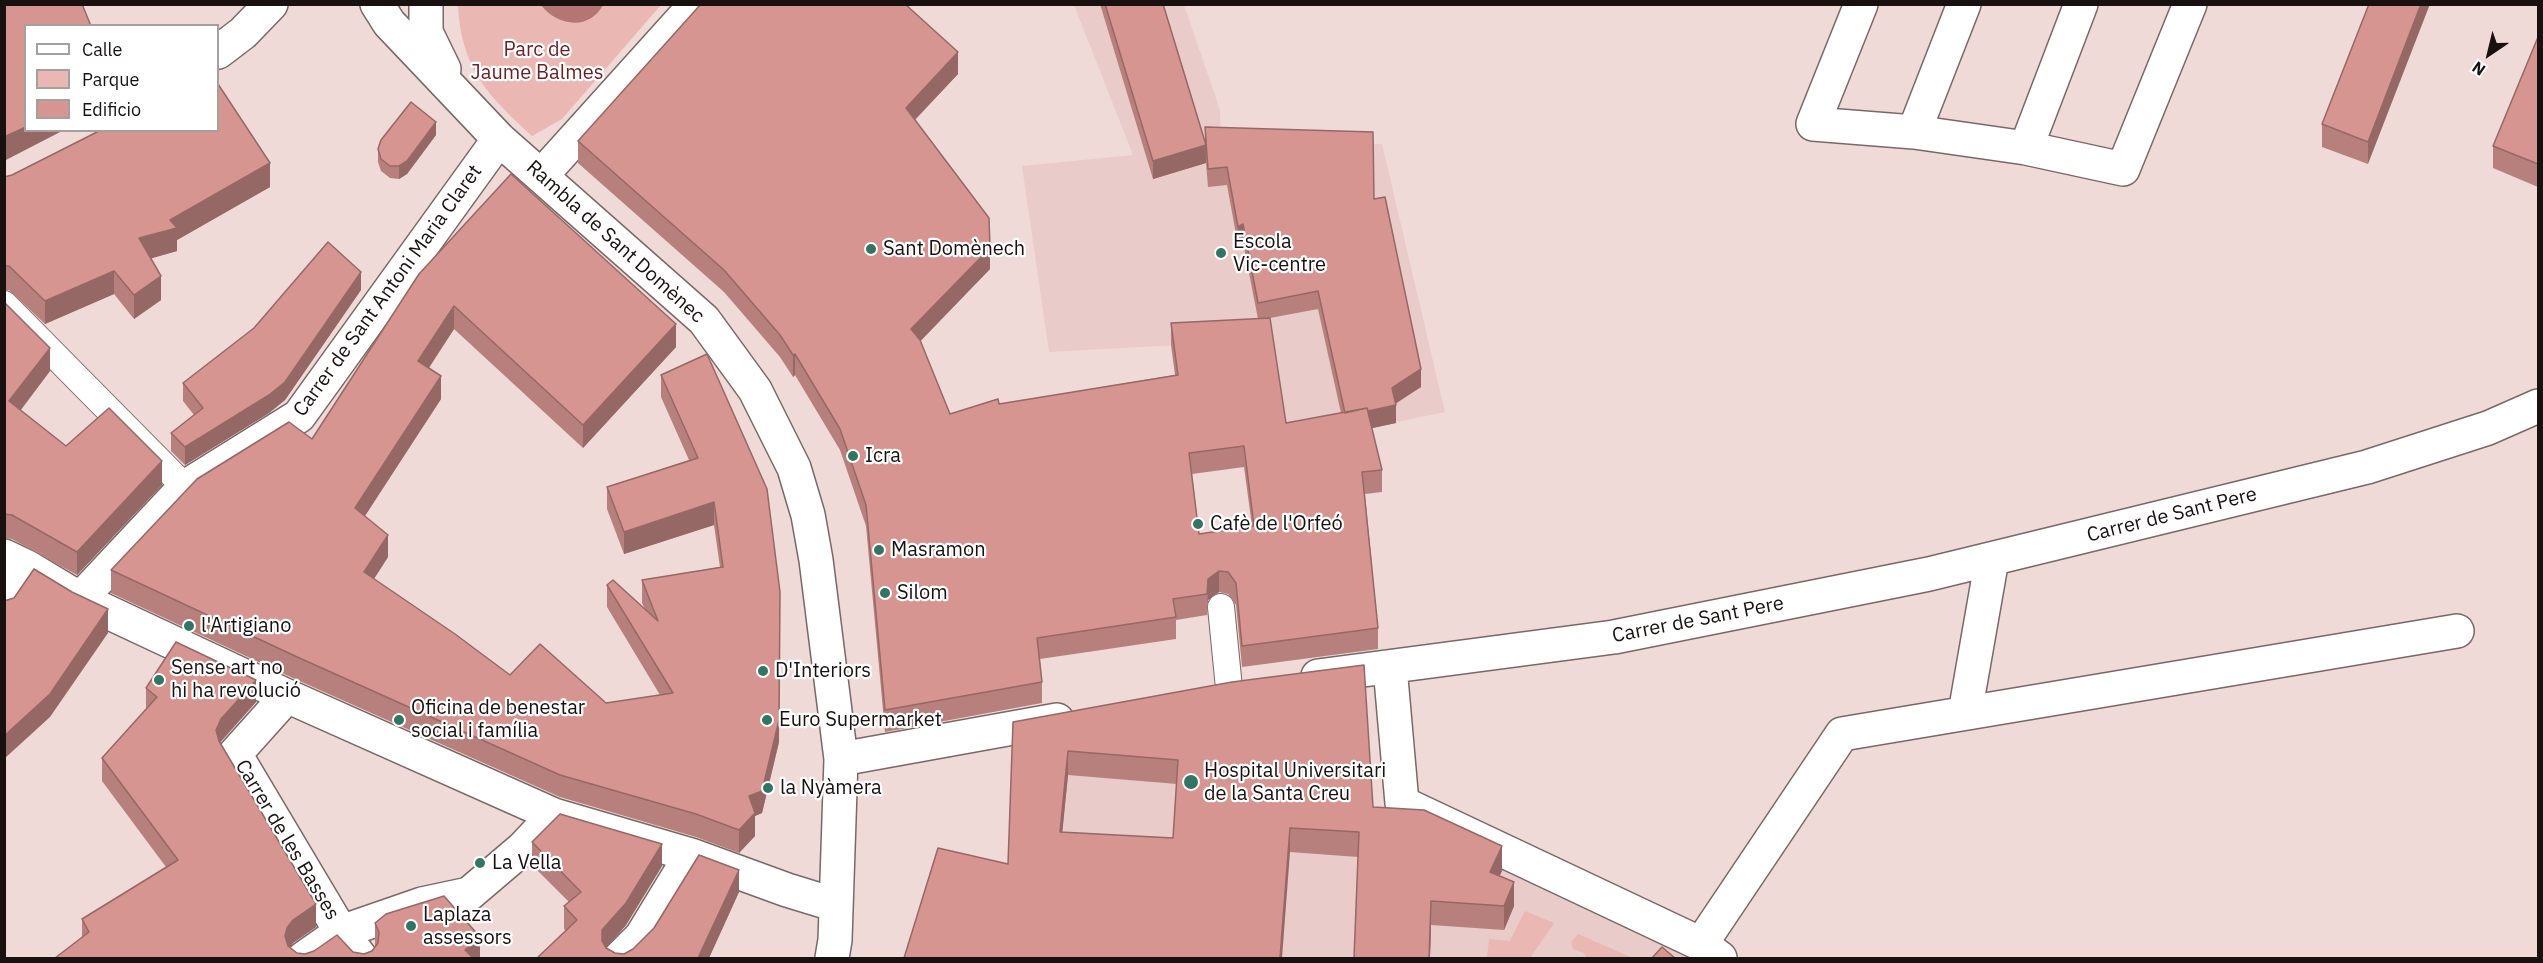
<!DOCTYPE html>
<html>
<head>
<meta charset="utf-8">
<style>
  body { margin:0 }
  #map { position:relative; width:2543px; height:963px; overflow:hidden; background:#efdad8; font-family:"IBM Plex Sans",sans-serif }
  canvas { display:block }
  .frame { position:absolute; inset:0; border:6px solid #181110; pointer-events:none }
  .legend { position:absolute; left:24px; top:24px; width:195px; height:108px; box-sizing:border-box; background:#fff; border:2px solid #a3a09f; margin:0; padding:8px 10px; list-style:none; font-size:18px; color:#181110 }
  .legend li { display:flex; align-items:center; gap:12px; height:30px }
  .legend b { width:30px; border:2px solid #a3a09f }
  .north { position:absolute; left:2459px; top:24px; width:60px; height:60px; -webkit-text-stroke:4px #fff; paint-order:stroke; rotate:215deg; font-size:16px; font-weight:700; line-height:24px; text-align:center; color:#181110 }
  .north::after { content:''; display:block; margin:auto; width:21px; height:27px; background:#181110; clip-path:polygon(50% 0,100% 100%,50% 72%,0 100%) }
</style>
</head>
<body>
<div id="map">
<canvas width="2543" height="963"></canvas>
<div class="frame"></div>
<ul class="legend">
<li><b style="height:8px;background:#fff"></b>Calle</li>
<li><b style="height:16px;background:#ebb7b3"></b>Parque</li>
<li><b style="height:16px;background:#d69590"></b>Edificio</li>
</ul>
<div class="north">N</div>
</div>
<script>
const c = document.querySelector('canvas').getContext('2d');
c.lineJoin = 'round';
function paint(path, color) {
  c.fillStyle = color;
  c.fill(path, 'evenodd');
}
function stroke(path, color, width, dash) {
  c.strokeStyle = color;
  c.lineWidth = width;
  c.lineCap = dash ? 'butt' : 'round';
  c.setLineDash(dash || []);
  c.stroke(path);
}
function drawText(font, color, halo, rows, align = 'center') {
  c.font = font + ' "IBM Plex Sans",sans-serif';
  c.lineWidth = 4.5;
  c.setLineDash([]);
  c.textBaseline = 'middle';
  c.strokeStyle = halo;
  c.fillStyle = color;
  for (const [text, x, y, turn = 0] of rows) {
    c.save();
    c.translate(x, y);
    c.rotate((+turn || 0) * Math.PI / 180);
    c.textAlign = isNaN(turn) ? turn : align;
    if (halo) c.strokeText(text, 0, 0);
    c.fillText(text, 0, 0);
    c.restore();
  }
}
const built = new Path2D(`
  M1074 5H1184L1220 110 1221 145 1382 144 1445 412 1286 445 1270 340 1049 352 1022 166 1133 155Z
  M1014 733 1373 831 1426 834 1702 958H911L1007 889Z`);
const green = new Path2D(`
  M458 5H661L562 119 532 136C487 95 461 68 458 5Z
  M1525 911 1554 923 1530 958H1487L1489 939 1510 941Z
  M1578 934 1633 958H1586L1584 953 1573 949 1571 942Z`);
const water = new Path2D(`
  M541 5H603C589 31 557 26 541 5Z`);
const pedestrian = new Path2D(`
  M4 304 185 487
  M1221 607 1229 688`);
const minor = new Path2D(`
  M377 4 389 23 499 139 704 320 755 390 794 468 808 515 816 560 841 759 835 940 832 958
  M426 4V32L444 69
  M1861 4 1813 124 1914 132 2026 148 2081 4
  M218 52 243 33 271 4
  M1914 132 1964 4
  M2026 148 2123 169 2190 4
  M541 176 696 4
  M4 556 27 567 80 599 287 696 554 815 691 855 787 890 836 905
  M80 599 185 487 299 416 499 139
  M4 606 27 567
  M1390 667 1402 803 1701 944 1720 958
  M1318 676 1614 637 1929 574 2367 467 2488 428 2538 406
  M287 696 235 754 341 932 361 958
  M1965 713 1992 559
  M841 759 1057 720
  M1701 944 1842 734 2457 631
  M304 958 341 932 422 904 469 894 523 848 554 815
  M620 958 641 937 691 855`);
const wall = new Path2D(`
  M1100 4H1163L1205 141V127L1374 199 1421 387 1395 403 1396 423 1372 428 1382 470V492L1365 494 1378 628V649L1242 667 1236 605 1228 594 1219 592 1208 600 1207 615 1176 620V639L1040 659 1042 682V703L885 732 866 526 840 450 795 375 793 377 780 357 724 292 578 163V141L958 74 915 120 990 269 920 341 950 414 999 404 1175 375 1171 345V323L1258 319 1243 242 1238 245 1227 185 1208 187 1206 163 1153 179ZM1318 309 1341 413 1286 423 1270 318ZM1244 467 1252 526 1199 534 1192 474Z
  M2369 4 2368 164 2322 147V124Z
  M2538 37V187L2493 168V146Z
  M436 135 407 174 399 179 390 178 381 171 378 162V149Z
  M4 177 270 187 177 240V251L151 258 161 300 134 319 114 294 45 324 9 290H4Z
  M419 274 676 347 583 448 454 329 429 368 441 399 365 516 388 557 374 579 510 675 606 703 660 695 607 607V585L645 609 642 603V580L720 567 714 525 624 554 607 509V487L689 460 661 397V375L707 354 779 742 762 813 755 816V836L739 853 696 837 560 797 295 679 111 593V570L312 439Z
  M361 290 285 400 269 413 185 465 171 451V433L194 415 183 401V383Z
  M4 302 50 371 21 410 66 446 162 485 77 575 12 539 4 538Z
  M1232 682 1373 807 1502 871 1499 876 1514 906 1504 930 1431 925 1430 958H1354L1358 857 1290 852 1008 864 1013 722ZM1068 775 1177 784 1173 838 1062 832Z
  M146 688 256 702 220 743 316 927 293 943 290 947 297 953 305 954 353 952 364 954 372 951 375 946V923L480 958H55L82 937V919L166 867 102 781V758L146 710Z
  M532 842 662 866 626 925 606 948 615 953 624 954 739 892 709 958H537L566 931 564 929V906L569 902 532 865Z`);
const shadedWall = new Path2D(`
  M2421 4H2430L2368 164V142Z
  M958 52V74L906 129V108Z
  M436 122V135L407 174 399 179V166Z
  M26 127V130H64L4 161V137Z
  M1206 145V163L1153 179V161Z
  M270 163V187L177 240V251L139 262V238Z
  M1243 224V242L1238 245V227Z
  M990 248V269L911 351V329Z
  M114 271V294L45 324V301Z
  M361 272V290L285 400 269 413 185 465V447Z
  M161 276V300L134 319V295Z
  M454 306V329L418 384V361Z
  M676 324V347L583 448V425Z
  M50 348V371L9 425V401Z
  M795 354V375L793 377V355Z
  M1421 369V387L1392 406V388Z
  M441 376V399L355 531V508Z
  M1396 405V423L1345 434V416Z
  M162 461V485L77 575V552Z
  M714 502V525L624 554V532Z
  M388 535V557L364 594V572Z
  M1219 571V592L1208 600 1207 615 1208 579Z
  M780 592 779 742 762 813 755 816V836L739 853V830L749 796Z
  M108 609V633L50 717 4 759V736Z
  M256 680V702L221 741 216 753V730L221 719Z
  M1068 751V775L1060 856V832Z
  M1290 828V852L1282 958H1280Z
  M662 844V866L626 925 602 953V930Z
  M1502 846V871L1490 896V872Z
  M739 870V892L709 958H698Z
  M1514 882V906L1504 930V906Z
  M1431 901V925L1430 958H1429Z
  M316 904V927L293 943 287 951 285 936 287 928 293 920Z
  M480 937V958H465V950Z`);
const building = new Path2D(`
  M4 4H82L91 26H26V127L4 137Z
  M701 4H905L958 52 906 108 989 218 990 248 911 329 920 340 950 414 998 399 999 404 1178 375 1171 323 1270 318 1286 423 1367 408 1382 470 1362 472 1378 628 1242 646 1236 583 1228 572 1219 571 1208 579 1207 594 1173 599 1176 617 1037 638 1042 682 885 710 866 505 840 429 795 354 793 355 780 335 724 270 578 141ZM1244 446 1254 526 1199 534 1189 453Z
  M1105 4H1163L1206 145 1153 161Z
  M2369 4H2421L2368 142 2322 124Z
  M2538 37V164L2493 146Z
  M218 84 270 163 170 220 177 228 139 238 161 276 134 295 114 271 45 301 9 266H4V177L12 175 101 130H218Z
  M411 102 436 122 407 161 399 166H390L381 159 378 149 381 140Z
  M1205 127 1373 132 1374 199 1385 197 1421 369 1392 388 1396 405 1368 411 1367 408 1345 413 1318 291 1258 303 1243 224 1238 227 1227 167 1208 169Z
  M511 174 676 324 583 425 454 306 418 361 441 376 355 508 388 535 364 572 455 634 510 675 540 644 606 703 673 693 607 585 613 580 658 621 642 580 723 567 714 502 624 532 607 487 698 458 661 375 707 354 767 489 780 592 779 720 762 791 749 796 755 813 739 830 696 814 560 775 295 656 111 570 197 479 289 422 312 439 419 274Z
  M328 242 361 272 285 382 269 395 185 447 171 433 203 408 183 383 254 328Z
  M4 302 50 348 9 401 66 446 109 408 162 461 77 552 12 515 4 514Z
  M34 569 72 592 108 609 50 694 4 736V601L14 598Z
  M176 642 256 680 221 719 216 730 219 741 316 904 293 920 287 928 285 936 288 946 297 953 305 954 314 951 337 935 353 952 364 954 372 951 378 943 379 932 375 923 386 914 444 896 480 937 465 950 473 958H55L89 932 82 919 178 860 102 758 157 697 146 688Z
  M1364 665 1373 807 1424 810 1502 846 1490 872 1514 882 1504 906 1431 901 1429 958H1354L1359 832 1290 828 1280 958H904L938 848 1008 864 1013 722 1232 682ZM1068 751 1178 760 1173 838 1060 832Z
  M560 814 662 844 626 903 602 930V941L606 948 615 953 624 954 633 949 654 928 699 855 739 870 698 958H537L577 920 564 906 581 892 532 842Z
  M1662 947 1675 958H1652Z`);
const markers = [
  [871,249,6,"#337463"],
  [1221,253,6,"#337463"],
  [853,456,6,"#337463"],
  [1198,524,6,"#337463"],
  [879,550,6,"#337463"],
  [885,593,6,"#337463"],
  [189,626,6,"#337463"],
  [763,671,6,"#337463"],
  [159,680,6,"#337463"],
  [399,720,6,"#337463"],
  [767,720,6,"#337463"],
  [1191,782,8,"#337463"],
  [768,788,6,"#337463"],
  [480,863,6,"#337463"],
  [411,926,6,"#337463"]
];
const parkNames = [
  ["Parc de",537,50],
  ["Jaume Balmes",537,73]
];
const streetNames = [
  ["Rambla de Sant Domènec",615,242,42],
  ["Carrer de Sant Antoni Maria Claret",388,291,-54],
  ["Carrer de Sant Pere",2172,515,-14],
  ["Carrer de Sant Pere",1698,620,-11],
  ["Carrer de les Basses",287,840,59]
];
const poiNames = [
  ["Escola",1233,242],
  ["Vic-centre",1233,265],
  ["Sant Domènech",883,249],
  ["Icra",865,456],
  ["Cafè de l'Orfeó",1210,524],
  ["Masramon",891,550],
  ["Silom",897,593],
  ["l'Artigiano",201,626],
  ["Sense art no",171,668],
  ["hi ha revolució",171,691],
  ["D'Interiors",775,671],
  ["Oficina de benestar",411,708],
  ["social i família",411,731],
  ["Euro Supermarket",779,720],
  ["Hospital Universitari",1204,771],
  ["de la Santa Creu",1204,794],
  ["la Nyàmera",780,788],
  ["La Vella",492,863],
  ["Laplaza",423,915],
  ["assessors",423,938]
];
paint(built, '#e9cbc9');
paint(green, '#ebb7b3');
paint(water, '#b47672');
stroke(pedestrian, '#7a6866', 28);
stroke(minor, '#7a6866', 36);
stroke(pedestrian, '#fff', 26);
stroke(minor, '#fff', 33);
paint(wall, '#b8807c');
paint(shadedWall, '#966865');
paint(building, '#d69590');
stroke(building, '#966865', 1.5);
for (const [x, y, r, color] of markers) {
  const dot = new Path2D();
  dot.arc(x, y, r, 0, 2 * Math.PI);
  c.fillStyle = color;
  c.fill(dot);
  stroke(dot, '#fff', 2);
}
drawText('20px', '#6c1e20', '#fff', parkNames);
drawText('20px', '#181110', '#fff', streetNames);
drawText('20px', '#181110', '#fff', poiNames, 'left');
</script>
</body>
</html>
